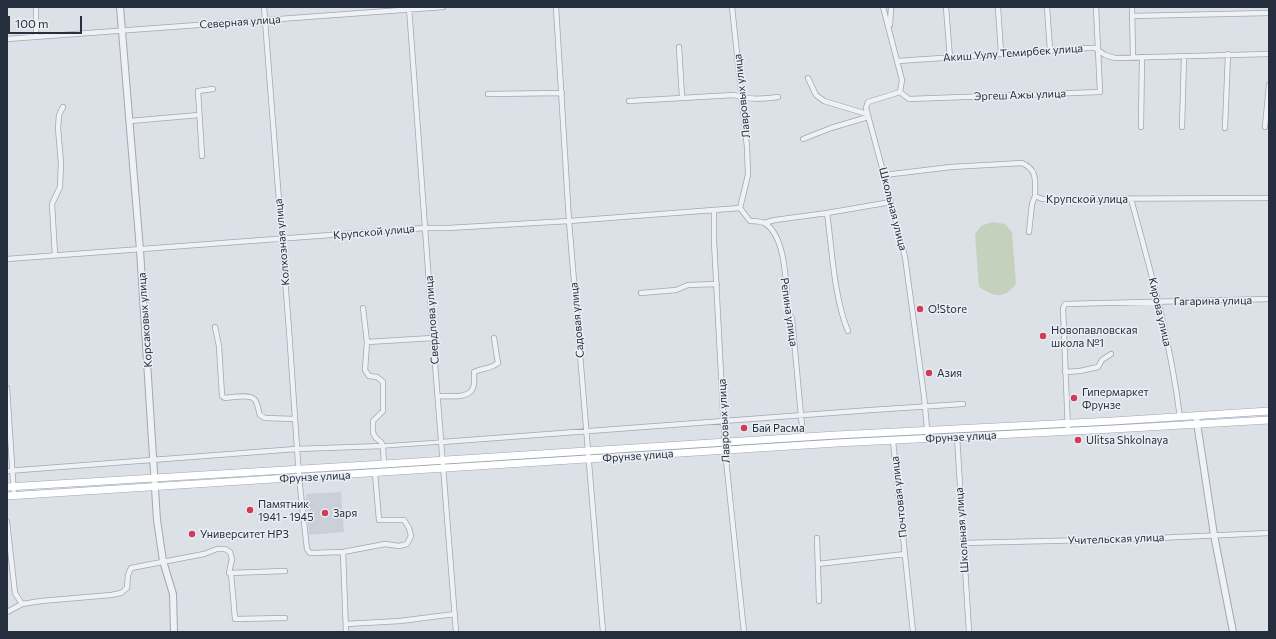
<!DOCTYPE html>
<html>
<head>
<meta charset="utf-8">
<style>
  body { margin:0 }
  #map { position:relative; width:1276px; height:639px; overflow:hidden; background:#dce1e7; font-family:Commissioner,sans-serif }
  canvas { display:block }
  .frame { position:absolute; inset:0; border:8px solid #252f3d; pointer-events:none }
  .scale { position:absolute; left:8px; top:16px; width:74px; height:18px; box-sizing:border-box; border:2px solid #252f3d; border-top:0; padding-left:5px; font-size:12px; line-height:14px; white-space:nowrap; color:#252f3d; -webkit-text-stroke:3px #ebeff4; paint-order:stroke }
</style>
</head>
<body>
<div id="map">
<canvas width="1276" height="639"></canvas>
<div class="frame"></div>
<div class="scale">100 m</div>
</div>
<script>
const c = document.querySelector('canvas').getContext('2d');
c.lineJoin = 'round';
function paint(path, color) {
  c.fillStyle = color;
  c.fill(path, 'evenodd');
}
function stroke(path, color, width, dash) {
  c.strokeStyle = color;
  c.lineWidth = width;
  c.lineCap = dash ? 'butt' : 'round';
  c.setLineDash(dash || []);
  c.stroke(path);
}
function drawText(font, color, halo, rows, align = 'center') {
  c.font = font + ' Commissioner,sans-serif';
  c.lineWidth = 3;
  c.setLineDash([]);
  c.textBaseline = 'middle';
  c.strokeStyle = halo;
  c.fillStyle = color;
  for (const [text, x, y, turn = 0] of rows) {
    c.save();
    c.translate(x, y);
    c.rotate((+turn || 0) * Math.PI / 180);
    c.textAlign = isNaN(turn) ? turn : align;
    if (halo) c.strokeText(text, 0, 0);
    c.fillText(text, 0, 0);
    c.restore();
  }
}
const built = new Path2D(`
  M341 492 344 532 309 535 306 494Z`);
const green = new Path2D(`
  M992 222 1005 224 1012 232 1016 284C1003 300 995 297 979 287L975 234 981 226Z`);
const pedestrian = new Path2D(`
  M383 446 442 442`);
const minor = new Path2D(`
  M36 7V37
  M264 7 289 330 299 477 307 549 310 553 343 552 385 544 399 546 407 544 411 536 409 528 404 520H379L375 473
  M409 7 433 338 456 632
  M556 7 569 221 603 632
  M732 7 747 147 748 175 740 208
  M883 7 902 80 900 92 868 102 866 108 884 175 905 257 924 396 928 439
  M946 7 950 58
  M998 7 1001 53
  M1047 7 1050 50
  M1132 7 1133 57
  M1132 16 1269 13
  M890 25 891 7
  M7 39 443 7
  M679 47 682 97
  M898 61 1088 48H1095L1105 55 1115 58 1269 54
  M808 78 816 95 824 101 867 114
  M900 92 909 99 1100 92 1096 7
  M488 94 562 93
  M629 101 734 95C749 100 763 99 778 97
  M130 121 199 115
  M1141 127 1142 57
  M1182 127 1184 57
  M1265 127 1269 85
  M1225 128 1228 54
  M803 139 831 128 868 117
  M202 156 198 91 213 89
  M884 175 951 167 1022 163C1038 170 1035 181 1035 196L1042 199 1269 198
  M1131 199C1151 272 1171 343 1180 418
  M740 208 750 221C755 221 762 221 766 224 787 239 786 288 788 313L792 318 803 437
  M714 210V241L725 450 744 632
  M827 213C832 249 834 298 848 331
  M764 223 775 220 827 213 891 202
  M1029 232 1032 204 1035 196
  M55 255 52 204 60 187 61 163 58 128 59 115 63 107
  M7 259 425 228H448L569 221 740 208
  M641 293 676 290 688 285 717 284
  M363 308 367 342 433 338
  M215 327 219 346 222 396 225 398C232 397 250 394 254 399 258 402 258 410 260 415L265 418 295 419
  M367 342 365 370 369 376 377 377 383 382V411L373 421V433L376 438 381 442 383 446 384 465
  M1065 372 1080 371 1098 367 1102 360 1111 354
  M7 388 14 496
  M438 396C448 396 469 399 473 388 475 383 474 377 474 372 482 368 491 369 498 363L494 338
  M1068 431 1063 308 1065 304 1269 299
  M957 436 969 632
  M893 441 913 632
  M442 442 871 410 963 404
  M7 471 296 449 383 446
  M7 522 15 593 22 604
  M817 538 819 601
  M963 543 1134 539 1269 533
  M343 552 346 632
  M818 564 905 554
  M231 573 235 619 285 618
  M7 612 22 604 41 601 111 595 121 593 127 588 128 575 131 568 204 554 217 549H225L230 552 232 559 229 573 285 571
  M346 624 400 621 455 614`);
const tertiary = new Path2D(`
  M120 7 140 250 157 520 163 561 173 594 174 632
  M1196 416 1214 535 1233 632`);
const primary = new Path2D(`
  M7 487 384 464 836 435 1113 421 1269 411
  M7 496 837 443 1113 429 1269 420`);
const markers = [
  [920,309,4,"#d23b58"],
  [1043,336,4,"#d23b58"],
  [929,373,4,"#d23b58"],
  [1074,398,4,"#d23b58"],
  [744,428,4,"#d23b58"],
  [1078,440,4,"#d23b58"],
  [250,510,4,"#d23b58"],
  [325,513,4,"#d23b58"],
  [192,534,4,"#d23b58"]
];
const streetNames = [
  ["Северная улица",240,22,-4],
  ["Акиш Уулу Темирбек улица",1013,53,-4],
  ["Эргеш Ажы улица",1020,95,-2],
  ["Лавровых улица",742,96,-96],
  ["Крупской улица",1087,199],
  ["Школьная улица",893,209,76],
  ["Крупской улица",374,232,-5],
  ["Колхозная улица",282,242,-95],
  ["Гагарина улица",1213,301,-1],
  ["Репина улица",789,312,82],
  ["Кирова улица",1160,312,77],
  ["Корсаковых улица",145,320,-94],
  ["Свердлова улица",432,320,-94],
  ["Садовая улица",577,320,-95],
  ["Лавровых улица",724,421,-93],
  ["Фрунзе улица",961,437,-3],
  ["Фрунзе улица",638,456,-4],
  ["Фрунзе улица",315,477,-3],
  ["Почтовая улица",899,497,-96],
  ["Школьная улица",962,530,-94],
  ["Учительская улица",1116,539,-2]
];
const poiNames = [
  ["O!Store",928,309],
  ["Новопавловская",1051,330],
  ["школа №1",1051,343],
  ["Азия",937,373],
  ["Гипермаркет",1082,392],
  ["Фрунзе",1082,405],
  ["Бай Расма",752,428],
  ["Ulitsa Shkolnaya",1086,440],
  ["Памятник",258,504],
  ["1941 - 1945",258,517],
  ["Заря",333,513],
  ["Университет НРЗ",200,534]
];
paint(built, '#cad0d9');
paint(green, '#c3d1bd');
stroke(pedestrian, '#a1a8b1', 5);
stroke(minor, '#a1a8b1', 6);
stroke(tertiary, '#a1a8b1', 8);
stroke(primary, '#9ba5b3', 8);
stroke(pedestrian, '#eff1f5', 3.5);
stroke(minor, '#eff1f5', 4.5);
stroke(tertiary, '#eff1f5', 6);
stroke(primary, '#fff', 7);
for (const [x, y, r, color] of markers) {
  const dot = new Path2D();
  dot.arc(x, y, r, 0, 2 * Math.PI);
  c.fillStyle = color;
  c.fill(dot);
  stroke(dot, '#ebeff4', 1.5);
}
drawText('11px', '#252f3d', '#ebeff4', streetNames);
drawText('11px', '#252f3d', '#ebeff4', poiNames, 'left');
</script>
</body>
</html>
